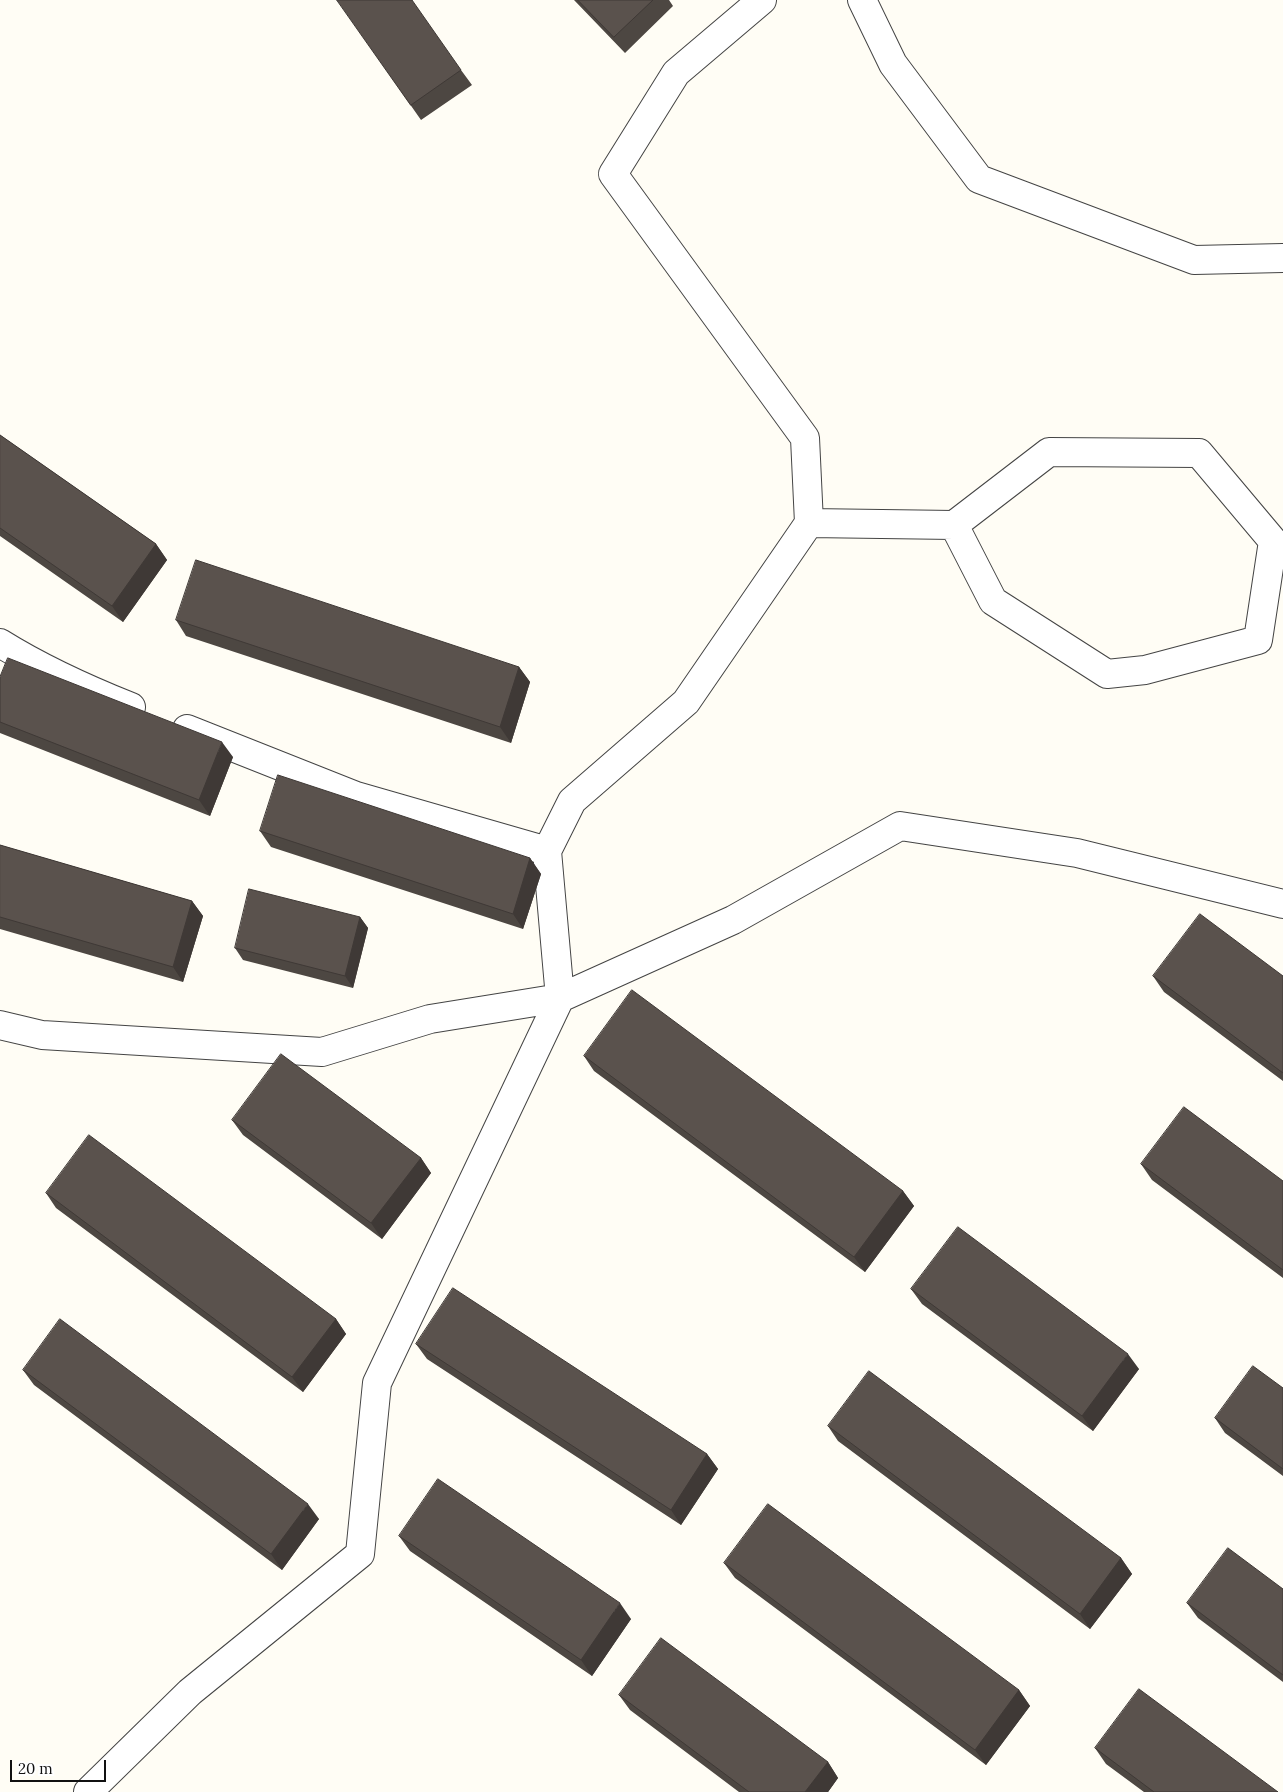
<!DOCTYPE html>
<html>
<head>
<meta charset="utf-8">
<style>
  body { margin:0 }
  #map { position:relative; width:1283px; height:1792px; overflow:hidden; background:#fffdf5; font-family:Lora,serif }
  canvas { display:block }
  .scale { position:absolute; left:10px; top:1760px; width:96px; height:22px; box-sizing:border-box; border:2px solid #111; border-top:0; padding-left:6px; font-size:15px; line-height:18px; white-space:nowrap; color:#111; -webkit-text-stroke:4px #fff; paint-order:stroke }
</style>
</head>
<body>
<div id="map">
<canvas width="1283" height="1792"></canvas>
<div class="scale">20 m</div>
</div>
<script>
const c = document.querySelector('canvas').getContext('2d');
c.lineJoin = 'round';
function stroke(path, color, width, dash) {
  c.strokeStyle = color;
  c.lineWidth = width;
  c.lineCap = dash ? 'butt' : 'round';
  c.setLineDash(dash || []);
  c.stroke(path);
}
function paint(path, color) {
  c.fillStyle = color;
  c.fill(path, 'evenodd');
}
const minor = new Path2D(`
  M862 0 893 64 979 179 1194 260 1283 258
  M809 523 954 525 993 601 1107 674 1145 670 1258 640 1273 541 1199 453 1049 452 954 525
  M0 643C40 668 86 689 131 707
  M187 729 356 796 547 851
  M0 1025 42 1035 322 1052 430 1019 560 998 733 920 900 826 1077 853 1283 904
  M88 1792 190 1692 360 1554 377 1383 560 998 547 851 572 801 686 702 809 523 805 438 613 174 676 73 762 0`);
const wall = new Path2D(`
  M337 0 461 70 472 85 421 120Z
  M574 0H669L673 6 625 53Z
  M0 435 156 544 167 560 123 622 0 536Z
  M176 620 519 667 530 682 511 743 186 636Z
  M0 677 233 757 210 816 0 733Z
  M260 831 530 858 541 874 523 929 271 847Z
  M0 845 192 901 203 916 183 982 0 929Z
  M360 917 368 928 353 988 243 960 235 948Z
  M1153 976H1283V1081L1164 992Z
  M584 1056 903 1191 914 1206 865 1272 594 1071Z
  M232 1120 421 1158 431 1173 382 1239 243 1135Z
  M1141 1164 1283 1181V1278L1152 1180Z
  M46 1193 336 1319 346 1334 303 1392 56 1208Z
  M911 1289 1139 1369 1093 1431 922 1304Z
  M416 1344 707 1454 718 1469 681 1525 427 1359Z
  M23 1370 319 1519 282 1570 34 1385Z
  M1283 1388V1476L1225 1433 1215 1418Z
  M828 1426 1121 1558 1132 1574 1090 1629 838 1441Z
  M399 1536 631 1619 592 1676 410 1551Z
  M724 1563 1019 1690 1030 1706 986 1765 735 1578Z
  M1283 1589V1682L1198 1618 1187 1603Z
  M619 1695 828 1762 838 1778 828 1792H739L630 1710Z
  M1095 1748 1278 1792H1144L1106 1764Z`);
const shadedWall = new Path2D(`
  M156 544 167 560 123 622 112 606Z
  M519 667 530 682 511 743 500 727Z
  M222 742 233 757 210 816 199 800Z
  M530 858 541 874 523 929 513 914Z
  M192 901 203 916 183 982 173 967Z
  M360 917 368 928 353 988 345 976Z
  M421 1158 431 1173 382 1239 371 1223Z
  M903 1191 914 1206 865 1272 854 1257Z
  M336 1319 346 1334 303 1392 292 1377Z
  M1128 1354 1139 1369 1093 1431 1082 1416Z
  M707 1454 718 1469 681 1525 671 1510Z
  M308 1504 319 1519 282 1570 271 1554Z
  M1121 1558 1132 1574 1090 1629 1080 1614Z
  M620 1603 631 1619 592 1676 581 1660Z
  M1019 1690 1030 1706 986 1765 975 1750Z
  M828 1762 838 1778 828 1792H805Z`);
const building = new Path2D(`
  M337 0H412L461 70 411 105Z
  M578 0H653L614 37Z
  M0 435 156 544 112 606 0 528Z
  M196 560 519 667 500 727 176 620Z
  M8 658 222 742 199 800 0 722V677Z
  M278 775 530 858 513 914 260 831Z
  M0 845 192 901 173 967 0 917Z
  M249 889 360 917 345 976 235 948Z
  M1200 914 1283 976V1073L1153 976Z
  M632 990 903 1191 854 1257 584 1056Z
  M281 1054 421 1158 371 1223 232 1120Z
  M1184 1107 1283 1181V1270L1141 1164Z
  M89 1135 336 1319 292 1377 46 1193Z
  M958 1227 1128 1354 1082 1416 911 1289Z
  M453 1288 707 1454 671 1510 416 1344Z
  M60 1319 308 1504 271 1554 23 1370Z
  M1253 1366 1283 1388V1469L1215 1418Z
  M869 1371 1121 1558 1080 1614 828 1426Z
  M438 1479 620 1603 581 1660 399 1536Z
  M768 1504 1019 1690 975 1750 724 1563Z
  M1228 1548 1283 1589V1675L1187 1603Z
  M661 1638 828 1762 805 1792H749L619 1695Z
  M1139 1689 1278 1792H1154L1095 1748Z`);
stroke(minor, '#444', 30);
stroke(minor, '#fff', 28);
paint(wall, '#4d4742');
paint(shadedWall, '#3f3936');
paint(building, '#5a524d');
stroke(building, '#3f3936', 1);
</script>
</body>
</html>
